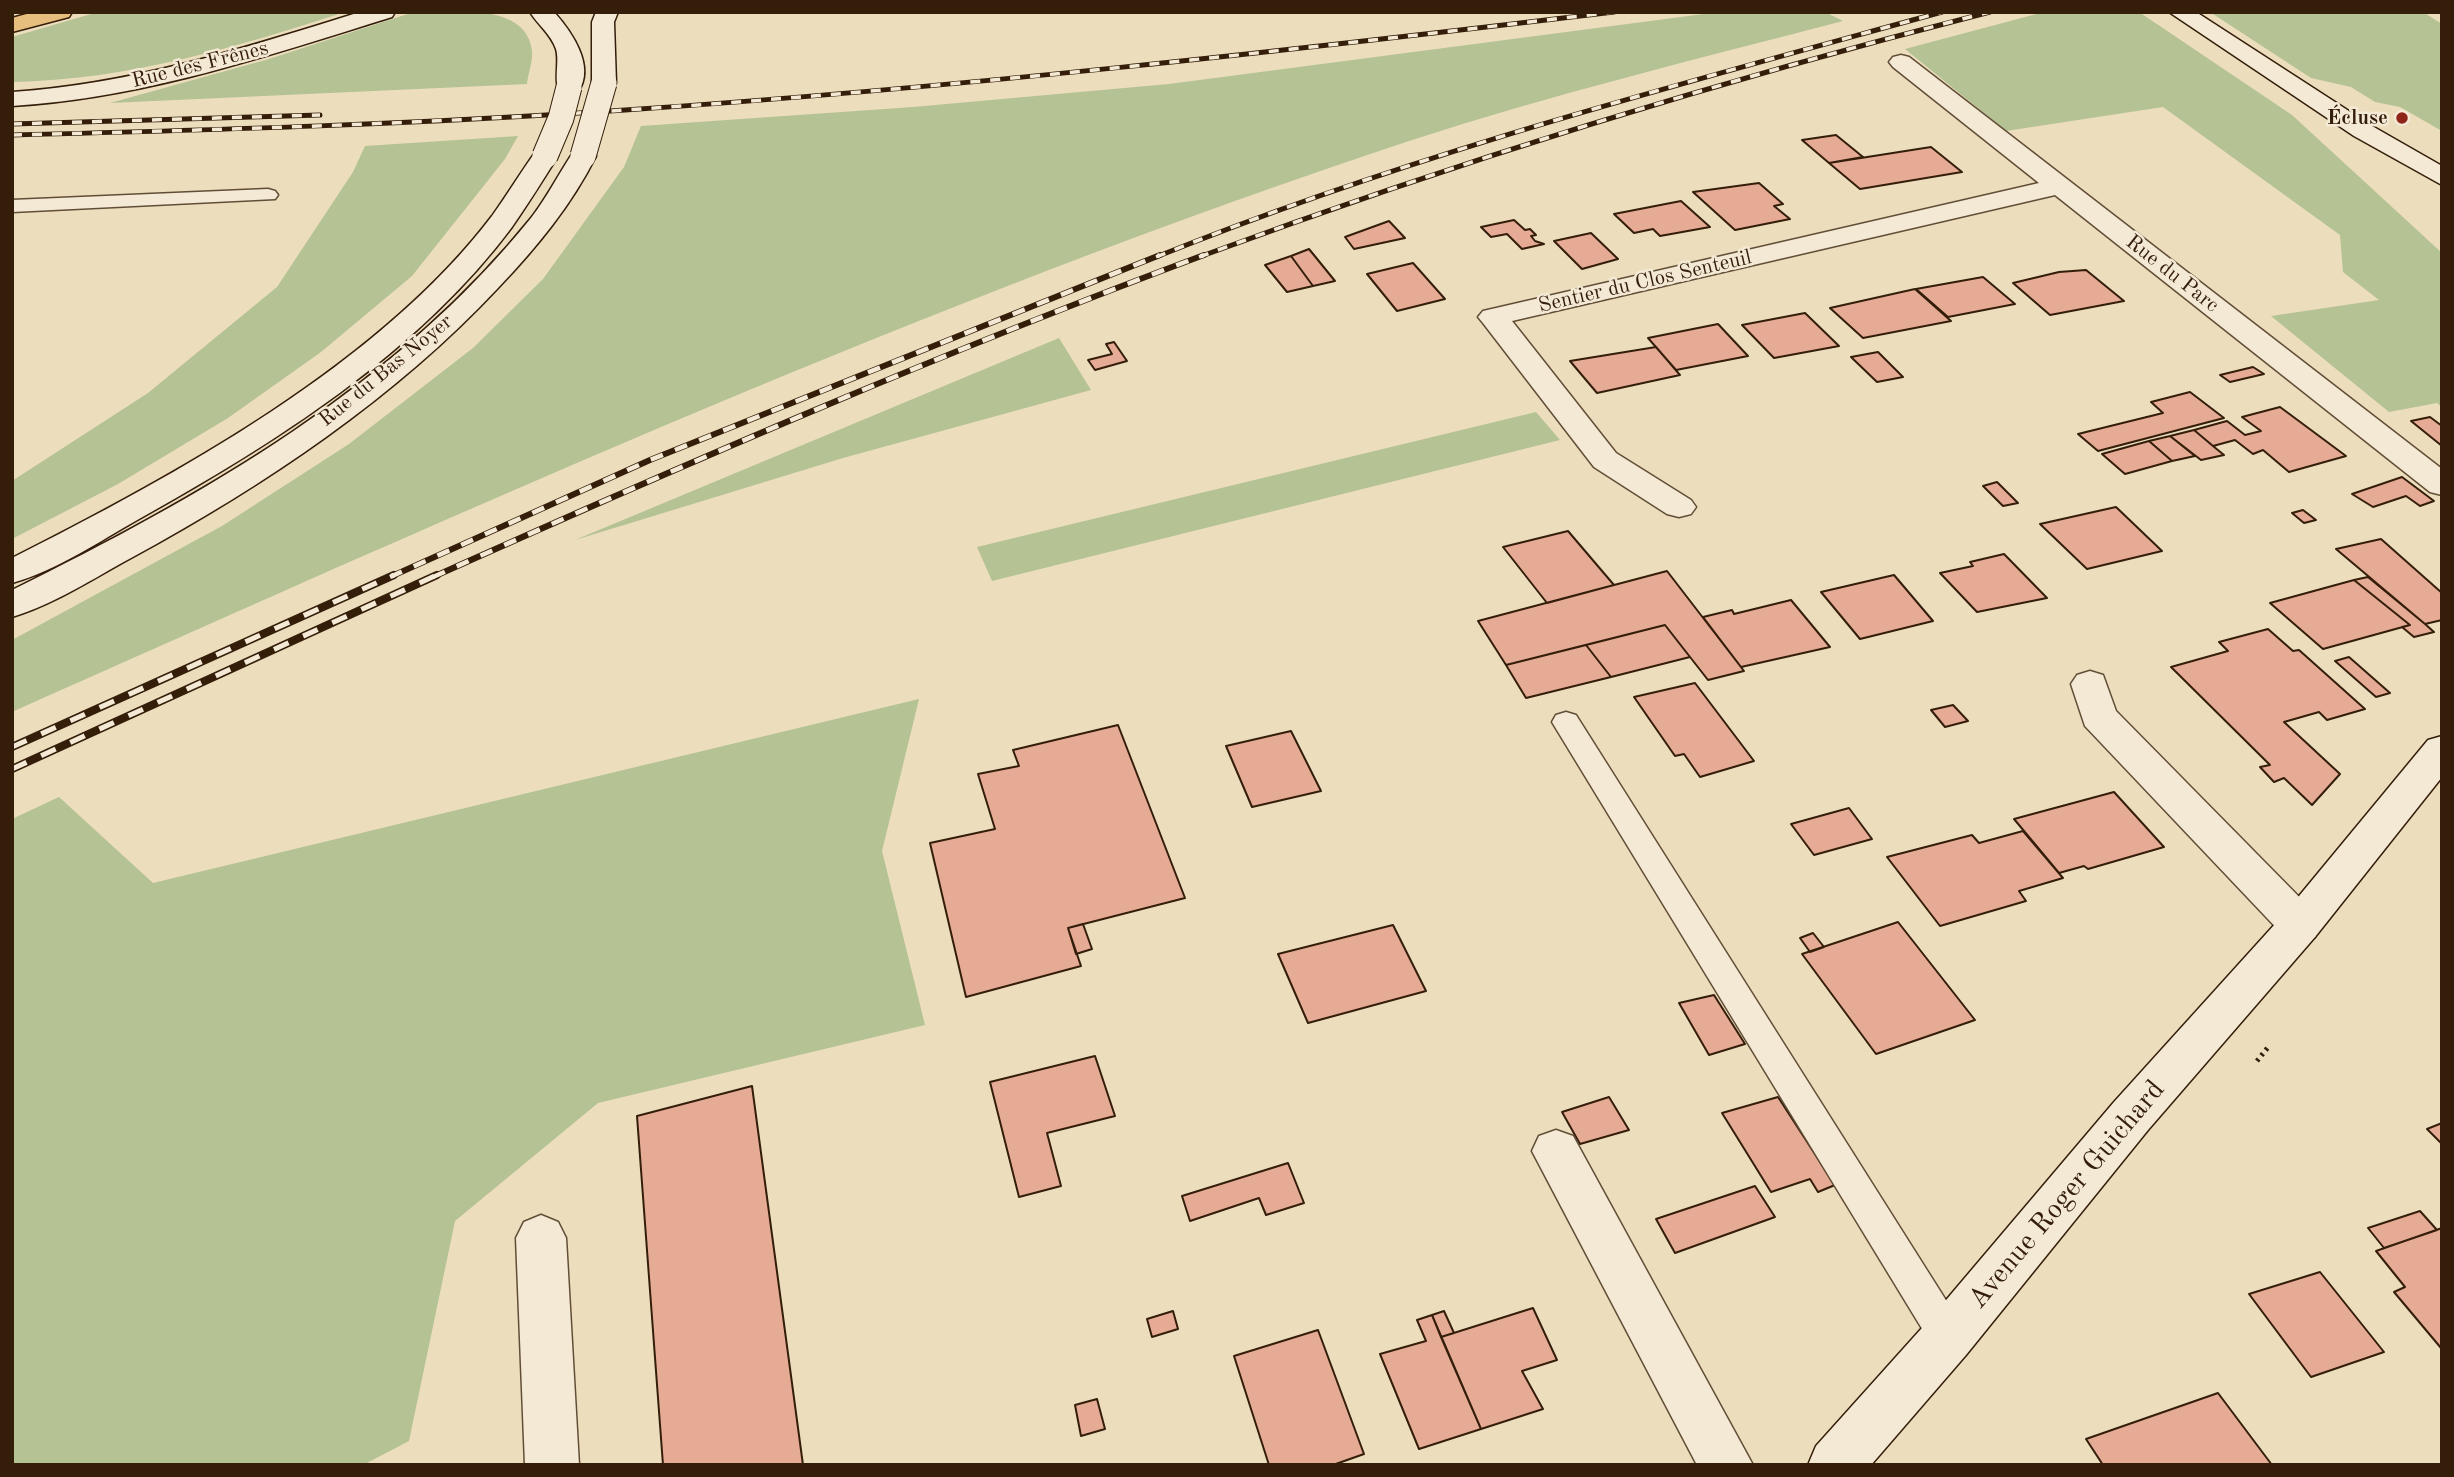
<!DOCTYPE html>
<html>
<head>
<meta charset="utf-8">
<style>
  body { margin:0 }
  #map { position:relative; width:2454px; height:1477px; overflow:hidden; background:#ecddbd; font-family:"Old Standard TT",serif }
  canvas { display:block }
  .frame { position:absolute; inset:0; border:14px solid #341e0a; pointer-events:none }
</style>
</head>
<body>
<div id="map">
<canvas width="2454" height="1477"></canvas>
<div class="frame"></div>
</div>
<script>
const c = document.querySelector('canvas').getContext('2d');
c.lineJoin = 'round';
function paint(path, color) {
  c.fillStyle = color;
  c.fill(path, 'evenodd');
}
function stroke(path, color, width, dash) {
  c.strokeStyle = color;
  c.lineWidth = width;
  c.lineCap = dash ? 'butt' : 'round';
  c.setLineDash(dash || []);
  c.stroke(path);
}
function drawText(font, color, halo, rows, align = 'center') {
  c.font = font + ' "Old Standard TT",serif';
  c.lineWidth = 5;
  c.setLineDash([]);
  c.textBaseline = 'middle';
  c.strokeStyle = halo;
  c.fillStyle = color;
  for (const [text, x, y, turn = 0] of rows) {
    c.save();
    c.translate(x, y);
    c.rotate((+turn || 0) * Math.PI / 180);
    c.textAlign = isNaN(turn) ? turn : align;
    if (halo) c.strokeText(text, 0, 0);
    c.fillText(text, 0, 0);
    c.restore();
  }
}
const green = new Path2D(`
  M98 12H345C237 47 127 80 12 82V37Z
  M414 12C448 12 527 1 532 51 533 61 528 74 527 84L110 103 269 59Z
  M1719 12H1825L1843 21C1697 59 1550 95 1406 142 929 300 471 508 12 712V640L222 526 349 444 473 348 543 279 624 167 641 126 913 107 1169 84Z
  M2044 12H2139L2292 115 2442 253V407L2437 403 2389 412 2271 316 2379 300 2343 272 2340 235 2163 107 2006 131 1905 49Z
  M2210 12H2423L2442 24V131L2400 107 2375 102 2351 87 2311 78Z
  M518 136 505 159 412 276 321 352 228 418 118 484 12 539V481L148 393 277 287 353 172 365 146Z
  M1059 338 1091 390 843 458 575 540Z
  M1536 412 1560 440 992 581 977 547Z
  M919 699 882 851 925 1025 598 1103 455 1221 409 1441 363 1465H12V819L59 797 153 883Z`);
const building = new Path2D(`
  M1836 135 1863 157 1829 163 1802 140Z
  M1931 147 1962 172 1860 189 1829 163Z
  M1759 183 1783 204 1774 206 1790 219 1735 230 1693 192Z
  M1681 201 1710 227 1660 236 1653 229 1634 233 1614 214Z
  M1514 220 1525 230 1530 229 1536 235 1531 236 1535 241 1544 244 1522 249 1507 234 1491 237 1481 227Z
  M1389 221 1405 238 1354 249 1345 237Z
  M1591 233 1618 259 1582 269 1554 241Z
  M1309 249 1335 281 1313 286 1291 256Z
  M1291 256 1313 286 1287 292 1265 265Z
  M1413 263 1445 299 1397 311 1367 274Z
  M2086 270 2124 301 2050 315 2013 283 2059 272Z
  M1983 277 2015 304 1948 317 1916 289Z
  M1915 289 1951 321 1863 338 1830 308Z
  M1805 313 1839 346 1774 358 1742 325Z
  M1718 324 1748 356 1676 370 1648 338Z
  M1114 342 1127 361 1095 370 1088 360 1112 354 1106 344Z
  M1656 347 1680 375 1597 393 1570 361Z
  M1878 352 1903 377 1877 382 1851 357Z
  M2253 367 2264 374 2230 382 2220 375Z
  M2190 392 2224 418 2098 451 2078 434 2163 413 2151 402Z
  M2280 407 2346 456 2289 472 2263 450 2253 454 2235 440 2213 446 2194 430 2227 421 2245 435 2261 431 2242 417Z
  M2430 417 2442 426V446L2411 421Z
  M2194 430 2213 446 2224 455 2201 460 2170 436Z
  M2170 436 2195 456 2172 461 2149 441Z
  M2149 441 2172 461 2125 474 2102 454Z
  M2402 477 2434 501 2420 506 2406 496 2373 507 2352 494Z
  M1997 482 2018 503 2003 506 1983 486Z
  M2116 507 2162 551 2087 569 2040 524Z
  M2303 510 2316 520 2304 523 2292 513Z
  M1568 531 1614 585 1547 603 1503 547Z
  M2381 539 2442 593V620L2425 624 2336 549Z
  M2004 554 2047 598 1977 612 1940 573 1973 566 1970 562Z
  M1667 571 1744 671 1708 680 1665 625 1506 665 1478 621Z
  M1894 575 1933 621 1860 639 1821 592Z
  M2368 577 2425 624 2434 632 2414 637 2402 627 2410 625 2354 580Z
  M2354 580 2410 625 2323 649 2270 603Z
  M1791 600 1830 647 1741 667 1703 617 1732 610 1734 614Z
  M1665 625 1690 657 1611 677 1586 645Z
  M2268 629 2293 651 2299 650 2365 709 2327 720 2319 712 2284 722 2340 774 2312 805 2284 778 2274 782 2260 767 2270 765 2171 667 2228 651 2219 642Z
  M1586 645 1611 677 1526 698 1506 665Z
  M2349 657 2390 693 2376 697 2335 661Z
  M1695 683 1754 761 1700 777 1684 754 1675 756 1634 697Z
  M1953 705 1968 721 1945 727 1931 710Z
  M1118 725 1185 898 1068 928 1081 966 966 997 930 843 995 829 978 774 1019 766 1013 750Z
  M1291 731 1321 791 1252 807 1226 746Z
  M2114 792 2164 847 2088 869 2084 866 2059 873 2014 819Z
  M1849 808 1872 839 1814 855 1791 824Z
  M2023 831 2063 878 2019 891 2026 901 1940 926 1887 857 1972 835 1979 843Z
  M1898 922 1975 1020 1876 1054 1802 954Z
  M1083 924 1092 949 1076 954 1068 928Z
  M1393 925 1426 991 1308 1023 1278 954Z
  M1813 933 1824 947 1810 952 1800 938Z
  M1714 995 1745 1044 1709 1055 1679 1003Z
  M1095 1056 1115 1116 1047 1133 1061 1186 1019 1197 990 1082Z
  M752 1086 803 1465H663L637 1116Z
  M1609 1097 1629 1130 1580 1144 1562 1112Z
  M1778 1097 1835 1185 1818 1192 1810 1179 1771 1192 1722 1113Z
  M2442 1123V1144L2427 1129Z
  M1288 1163 1304 1203 1266 1215 1259 1198 1190 1221 1182 1196Z
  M1755 1186 1775 1217 1675 1253 1656 1219Z
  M2420 1211 2437 1230 2384 1248 2368 1228Z
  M2442 1228V1347L2441 1348 2394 1292 2405 1287 2376 1251Z
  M2320 1272 2384 1352 2311 1377 2249 1294Z
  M1533 1308 1557 1360 1522 1371 1543 1409 1481 1429 1441 1337Z
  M1173 1311 1178 1329 1152 1337 1147 1319Z
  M1444 1311 1454 1333 1441 1337 1432 1315Z
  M1432 1315 1481 1429 1419 1449 1380 1354 1426 1341 1417 1320Z
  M1318 1330 1364 1454 1333 1465H1269L1234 1356Z
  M2218 1393 2272 1465H2103L2086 1439Z
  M1097 1399 1105 1429 1081 1436 1075 1405Z`);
const path = new Path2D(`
  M2257 1061 2269 1046`);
const lane = new Path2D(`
  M268 189 275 191 278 195 275 199 12 212V200Z
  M1566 712 1576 715 1961 1324 1967 1337 1961 1350 1948 1355 1935 1350 1552 722 1556 715Z`);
const street = new Path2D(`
  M1901 55 1909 57 2442 469V495L2430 492 2055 195 1512 321 1616 453 1691 500 1696 507 1691 514 1679 517 1667 514 1594 467 1483 323 1478 317 1483 311 2039 183 1893 67 1889 62 1893 57Z
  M2090 671 2103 675 2116 711 2315 913 2321 925 2315 937 2300 942 2285 937 2085 726 2071 684 2077 675Z
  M1556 1130 1573 1136 1753 1465H1697L1532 1151 1539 1136Z
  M541 1215 558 1222 566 1238 579 1465H525L516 1238 524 1222Z`);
const secondary = new Path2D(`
  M360 12H395L392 17C267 56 144 98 12 106V92C133 84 245 48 360 12Z
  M530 12H554C571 31 596 66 578 92H560C553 81 560 62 556 49 551 34 538 25 530 12Z
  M596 12H618L614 22 616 83 613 88H595L592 83V22Z
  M2169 12H2196L2372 126 2442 166V185L2354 136Z
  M545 148 554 151 558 156C543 180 528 204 512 227 418 353 274 444 139 519 100 541 56 571 12 583V558C175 476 380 364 492 216 507 195 521 172 536 151Z
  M583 148 592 151 596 156C571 206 536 248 498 288 394 399 265 485 131 558 94 578 53 605 12 617V590C203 496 396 386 531 218 548 196 559 173 574 151Z
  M2442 736V777L2315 937 2148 1130 1966 1355 1871 1465H1808L1816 1446 1930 1319 2114 1102 2285 913 2428 740Z`);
const highway = new Path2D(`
  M34 12H72L69 17 12 32V18Z`);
const railFar2 = new Path2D(`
  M12 124 320 115
  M12 135C217 130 421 124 625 110 956 88 1285 51 1614 12
  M1156 257C1411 154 1677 85 1942 12
  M1199 257C1459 161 1722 80 1990 12`);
const railFar1 = new Path2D(`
  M390 577 650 460 1160 255
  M433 577C687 463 943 352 1204 255`);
const rail = new Path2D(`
  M12 747 394 575
  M12 769 437 575`);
const secondaryBridge = new Path2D(`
  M545 156 561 118 569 87
  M583 156 604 83`);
const markers = [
  [2402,118,7,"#8f2418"]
];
const farStreetnames = [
  ["Rue des Frênes",200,65,-14],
  ["Rue du Parc",2172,274,38],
  ["Sentier du Clos Senteuil",1645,282,-13],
  ["Rue du Bas Noyer",386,371,-39]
];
const farPoinames = [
  ["Écluse",2388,118]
];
const nearStreetnames = [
  ["Avenue Roger Guichard",2067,1195,-50]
];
paint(green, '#b4c294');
paint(building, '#e6ab95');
stroke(building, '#341e0a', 2);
stroke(lane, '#624e37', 3);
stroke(street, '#624e37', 3);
stroke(secondary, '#341e0a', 3);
stroke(highway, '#341e0a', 3);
stroke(path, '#341e0a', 5, [2.5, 4.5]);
paint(lane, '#f3e9d4');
paint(street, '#f3e9d4');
paint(secondary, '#f3e9d4');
paint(highway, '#e6be7e');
stroke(railFar2, '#341e0a', 5);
stroke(railFar1, '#341e0a', 6);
stroke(rail, '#341e0a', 8);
stroke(railFar2, '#f3e9d4', 3.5, [10]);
stroke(railFar1, '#f3e9d4', 4.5, [13]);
stroke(rail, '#f3e9d4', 5, [16]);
stroke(secondaryBridge, '#341e0a', 27, []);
stroke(secondaryBridge, '#f3e9d4', 25);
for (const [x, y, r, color] of markers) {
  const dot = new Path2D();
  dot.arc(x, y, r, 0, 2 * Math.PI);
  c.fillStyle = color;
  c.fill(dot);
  stroke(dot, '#f3e9d4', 2.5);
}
drawText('21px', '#341e0a', '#f3e9d4', farStreetnames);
drawText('bold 21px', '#341e0a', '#f3e9d4', farPoinames, 'right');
drawText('28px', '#341e0a', '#f3e9d4', nearStreetnames);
</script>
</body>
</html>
